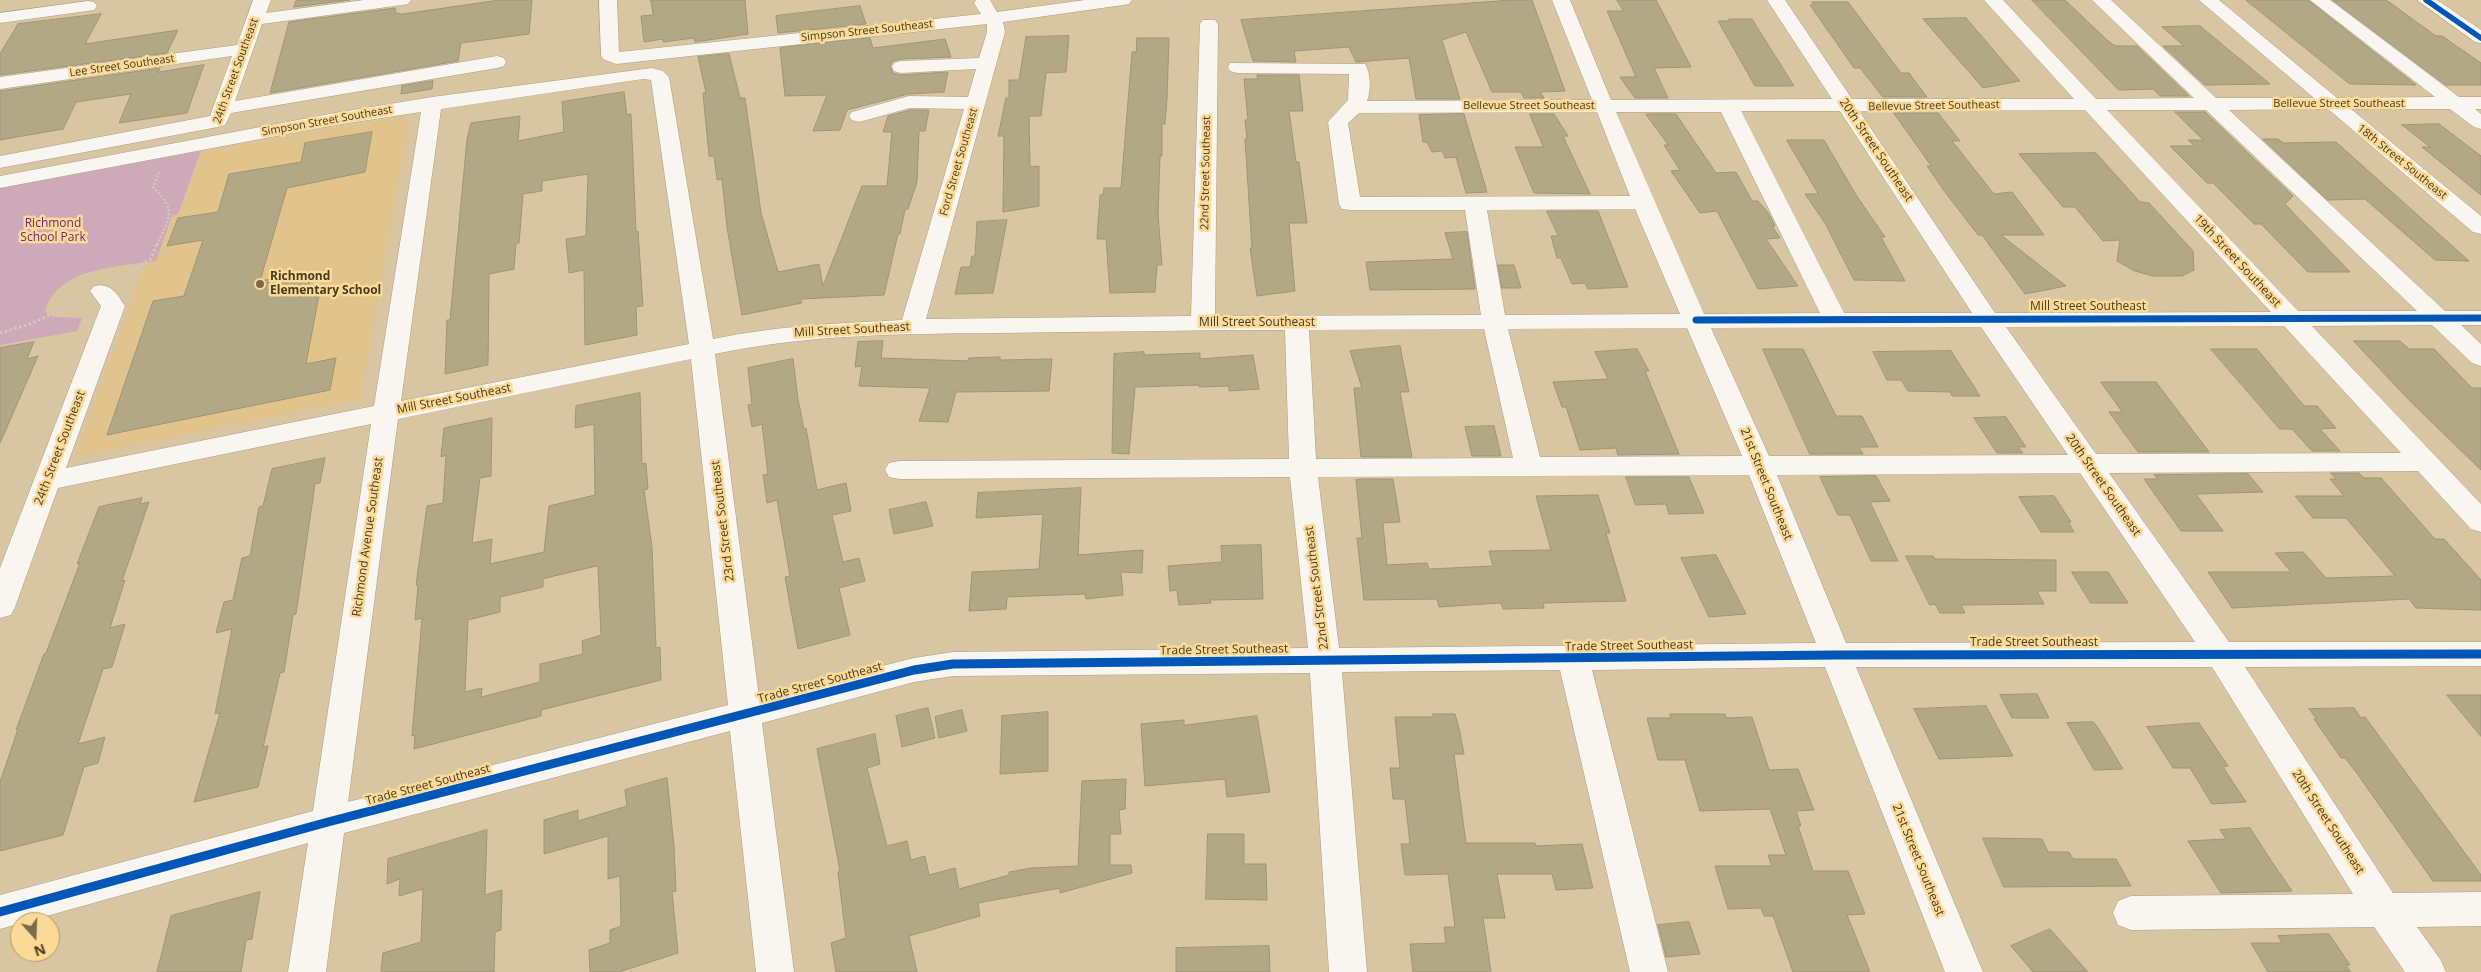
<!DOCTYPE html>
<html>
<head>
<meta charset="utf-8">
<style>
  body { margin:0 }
  #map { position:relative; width:2481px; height:972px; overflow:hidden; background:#d8c5a1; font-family:"Open Sans",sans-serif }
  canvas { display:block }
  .north { position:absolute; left:10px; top:912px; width:50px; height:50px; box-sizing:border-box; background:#fbda98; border:1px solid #b39a68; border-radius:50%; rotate:160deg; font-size:14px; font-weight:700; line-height:20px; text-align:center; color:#473a1f }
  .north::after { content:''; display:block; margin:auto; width:18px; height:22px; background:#7a6b4c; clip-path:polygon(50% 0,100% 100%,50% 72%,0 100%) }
</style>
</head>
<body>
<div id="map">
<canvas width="2481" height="972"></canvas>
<div class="north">N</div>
</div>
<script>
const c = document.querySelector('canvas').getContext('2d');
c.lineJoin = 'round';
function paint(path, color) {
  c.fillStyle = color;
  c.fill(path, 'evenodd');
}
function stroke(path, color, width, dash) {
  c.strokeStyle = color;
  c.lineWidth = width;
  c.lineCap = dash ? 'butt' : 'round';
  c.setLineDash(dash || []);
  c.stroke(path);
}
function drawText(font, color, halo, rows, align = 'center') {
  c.font = font + ' "Open Sans",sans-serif';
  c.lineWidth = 5;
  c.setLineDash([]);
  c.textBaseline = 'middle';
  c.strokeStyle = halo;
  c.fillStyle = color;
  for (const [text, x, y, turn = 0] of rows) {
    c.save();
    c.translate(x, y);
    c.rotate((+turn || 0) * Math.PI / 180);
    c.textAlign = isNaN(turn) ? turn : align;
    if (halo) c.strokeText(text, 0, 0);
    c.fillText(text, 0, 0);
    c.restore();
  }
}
const built = new Path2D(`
  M401 117 406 119 408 124 361 399 74 457 146 262 156 260 173 216 178 214 201 151Z`);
const green = new Path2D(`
  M201 151 178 214 172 216 156 261C117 267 57 267 45 312L53 317 82 318 77 331 0 345V188Z`);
const building = new Path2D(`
  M297 0H350L294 7Z
  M500 0H532L529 34 461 43 458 61 270 93 289 22 395 8 396 13 402 14Z
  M651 0H745L748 34 695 42 694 38 663 42V39L644 42 641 16 653 15Z
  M1513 0H1532L1565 91 1540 92 1544 98H1524L1521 92H1492L1466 32 1442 40 1460 99H1416L1409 58 1356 62 1349 47 1294 51 1296 62 1253 61 1241 20Z
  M1617 0H1656L1691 67 1654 68 1668 98H1635L1620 77H1636L1607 11H1623Z
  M2032 0H2065L2108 41 2115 46H2137L2189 96H2160L2153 89 2119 90Z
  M2246 0H2308L2416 85 2350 84Z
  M2333 0H2386L2436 36H2442L2481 63V85H2446Z
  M1812 2H1848L1901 73H1909L1927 97H1883L1860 68H1854L1810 5H1814Z
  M860 6 866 24 778 33 776 16Z
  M101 14 85 44 178 30 167 53 0 75V54L18 24Z
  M1966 18 2020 81 1983 88 1923 19Z
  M1729 19H1752L1794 86H1755L1718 21H1730Z
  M2200 26 2270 84 2205 85 2163 46H2184L2162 27Z
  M1069 36 1066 72 1046 73 1041 116H1029L1030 167 1039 166V206L1003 212 1004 136H998L1006 98H1009V80H1019L1026 37Z
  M870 38 873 48 945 39 951 57 901 59 893 61 890 66 893 73 901 75 948 72 944 92 908 94 847 110 840 130 813 131 827 95 785 96 780 48Z
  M1137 38H1169L1167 98 1165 124H1162V156H1160L1158 215 1162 265H1157L1155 292 1110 293 1106 239H1097L1100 195H1103L1104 188H1121L1132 52H1136Z
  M729 54 740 98H745L761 213 778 272 819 264 823 286 862 186H887L892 132H883L888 116 910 110H929L925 131H919L917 182 908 209H905L900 234H898L884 295 801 299 802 303 742 315 727 227 722 179 717 180 714 156H709L703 93H706L698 57Z
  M204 65 187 113 119 123 131 94 76 102 63 129 0 140V91L160 68 158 72Z
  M1257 75H1299L1303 111H1289L1296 162H1299L1307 223H1289L1295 291 1257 296 1250 248H1252L1245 139H1247L1245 120H1248L1244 79H1258Z
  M433 81 432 89 401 94 402 86Z
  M624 92 627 115 631 114 636 232 638 231 643 306 636 307 637 335 585 345 584 270 569 273 566 239 586 236 588 174 542 181V191L523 194 519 243H516L514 269 489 274 488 365 445 374 447 320H450L467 139 471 123 520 116 518 141 564 132 562 102Z
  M2175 112H2205L2293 196 2285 204 2350 272H2308L2261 224H2254L2213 183H2207L2170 146H2195L2188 140H2203Z
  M1894 113H1938L1960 141H1952L1994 194 2012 192 2044 235H2001L2066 286 2025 294 1982 235H1978L1945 192 1927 166H1931Z
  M1464 114 1476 155 1487 192 1466 193 1456 157 1445 158 1442 151 1432 152 1427 142H1423L1419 115Z
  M1530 114H1554L1568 136H1563L1590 194 1534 193 1515 147H1543Z
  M1646 114H1676L1716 173 1736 172 1752 201H1758L1769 214 1775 226H1772L1780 238 1766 239 1798 286 1758 289 1717 211 1700 213 1671 171 1680 170 1664 145H1668Z
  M2439 124 2481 156V195L2422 147H2430L2402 125Z
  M372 132 365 172 287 188 260 281 312 272 308 293 320 290 306 364 336 358 330 390 107 435 153 301 184 296 203 240 167 246 178 218 218 212 229 174 301 162 305 143Z
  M2263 139H2278L2283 143 2336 142 2469 261 2435 260 2365 199 2328 200Z
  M1787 140H1824L1856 195 1885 237H1881L1905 281 1854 280 1825 223 1805 194H1818Z
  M2096 153 2140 202 2149 203 2193 251 2194 270 2182 276H2153L2135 271 2117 261 2120 240 2103 241 2075 207H2063L2019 154Z
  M1547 211H1598L1628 287 1588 289 1585 283 1572 284 1561 258H1557L1551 236H1558Z
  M1007 220 993 293 955 294 961 267H970L972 256H975L977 222Z
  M1467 232 1475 289 1370 290 1366 262 1453 259 1445 233Z
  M1498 265H1514L1521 288H1502Z
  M883 341 881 358 968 361 969 358 1000 357V360L1052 359 1049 391 956 392 948 422 919 421 930 388 859 386 862 366 855 367 858 342Z
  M2354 341H2400L2409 349H2434L2472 388H2481V470L2408 399Z
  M34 342 27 359 38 356 0 443V348Z
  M1400 346 1409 392H1400L1412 457H1361L1354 388H1362L1350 351Z
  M1637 349 1649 371H1645L1679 454 1618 455 1616 448 1580 450 1566 407H1562L1553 382 1608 379 1595 352Z
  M1763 349H1803L1836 416H1862L1878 447H1859L1863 454H1810Z
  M2211 349H2257L2304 406H2317L2336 428 2320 429 2340 451H2312L2292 429H2280Z
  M1951 351 1980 396H1952L1950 392 1908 391 1901 380H1887L1873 352Z
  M1144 352V355L1200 353V359L1253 355 1259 389 1229 391V386L1199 387V385L1135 387 1129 454 1112 453 1114 354Z
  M793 359 798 399 804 429 806 428 817 490 846 483 851 511 832 515 843 562 859 558 865 581 839 588 850 635 798 649 785 577 790 576 777 500 767 503 763 475 768 474 762 424 752 427 748 405 752 404 748 368Z
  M2101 382H2156L2209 452H2138L2109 412H2122Z
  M640 393 642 464 646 463 648 489 644 490 652 547 656 648 660 647 661 680 541 710V716L414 749 415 735 412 736 422 618 415 620 418 585H416L427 506 443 503 446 455 441 457 444 428 492 418 491 476 480 478 472 543 492 539 490 564 544 552 549 506 595 495 594 424 575 428 576 406ZM598 566 601 635 582 641 583 654 540 664V682L481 697 482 688 465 692 468 620 500 612V597L543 587V579Z
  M2006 417 2026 447H2018L2023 453H1997L1974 418Z
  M1494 426 1501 456H1472L1465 427Z
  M325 458 320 483 315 484 296 614 293 615 284 672 280 673 263 747 268 746 258 787 194 802 220 713 215 714 232 629 216 633 224 602 233 600 242 558 250 556 259 507 263 506 272 469Z
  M2331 473H2359L2364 478H2381L2435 539H2444L2481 580V610L2416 608 2409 599 2232 608 2208 572H2291L2275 553 2303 552 2326 578 2395 576 2346 518H2313L2295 496H2344L2330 479H2336Z
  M2248 474 2263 492 2196 494 2223 531H2181L2144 479H2158L2154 475Z
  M1876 476 1890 501 1870 502 1898 561H1871L1850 515H1838L1820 477Z
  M1626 477H1689L1704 513 1669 514 1666 504 1636 505Z
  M1365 479H1393L1400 522 1383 523 1387 565 1427 563 1429 569 1493 566 1489 551 1551 550 1536 496 1598 495 1610 533H1606L1626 601 1543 603 1544 608 1503 609 1501 603 1439 607 1437 599 1364 600 1357 538H1362L1356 480Z
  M1081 488 1078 555 1143 550 1142 573 1121 572 1123 595 1086 599 1085 594 1007 597 1006 609 969 611 972 572 1039 569 1043 514 976 518 978 493Z
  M2054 496 2071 522H2068L2074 532H2041L2019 497Z
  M142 498 140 504 149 502 122 581 125 580 110 628 125 624 112 667 103 669 78 744 105 737 98 763 84 767 63 835 0 851V782L18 729 16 730 44 654 46 653 80 563 77 564 99 507Z
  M926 502 933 526 894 534 889 510Z
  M1261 545 1263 599 1210 600 1211 603 1179 605 1177 590 1170 591 1168 566 1222 562 1221 546Z
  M1716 555 1746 614 1709 617 1681 558Z
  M1906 556H1933L1935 559 2056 560V591H2037L2044 604 1961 605 1965 613H1940L1935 604 1930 605Z
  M2072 572H2108L2128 603H2091Z
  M2037 694 2049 718H2012L2000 695Z
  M2447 695H2481V736Z
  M1986 706 2013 756 1939 759 1914 709Z
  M928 708 935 738 902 747 896 716Z
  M2354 708 2361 718 2365 717 2481 875V881H2433L2356 772 2345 758H2341L2314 719H2317L2309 709Z
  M962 710 967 731 939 738 935 717Z
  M1048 712V771L1000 774 1002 716Z
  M1433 714H1455L1459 728 1464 754H1454L1466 843H1535L1536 846 1582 844 1593 888 1556 890 1552 874H1497L1505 918H1483L1491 972H1413L1410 944 1446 943 1444 927H1455L1448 874 1405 875 1401 844H1410L1405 799H1393L1390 768H1400L1395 717H1433Z
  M1670 714H1725L1726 718 1752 717 1769 770 1798 769 1814 810 1796 811 1801 826H1798L1813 871H1848L1865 914 1847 915 1870 972H1793L1773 916H1764L1761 908 1728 909 1715 866H1772L1768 855H1786L1770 809 1700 811 1685 760H1658L1647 718H1671Z
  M1257 716 1270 792 1227 797 1225 779 1145 786 1141 724 1184 720V725Z
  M2093 722 2097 726 2123 769 2094 770 2067 723Z
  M2199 723 2228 766 2223 767 2246 802 2212 804 2190 768H2173L2147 727Z
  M875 734 880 764 867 768 887 846 907 841 911 860 925 856 929 875 955 868 959 889 1009 875V872L1031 868 1078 866 1082 781 1126 779 1125 809 1119 810 1121 834H1110V865H1131L1132 873 1060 893V888L978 903 980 916 909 936 917 972H836L831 943 846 938 838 872 840 871 817 749Z
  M667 778 674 846 676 891 672 892 678 953 619 972H590L589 950 610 943V930L621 926 620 876 608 879V836L544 854V820L578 810V821L627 806 625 790Z
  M2250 828 2272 862 2292 891 2221 893 2188 841 2226 839 2220 830Z
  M487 830 485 895 502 890 501 930 495 932 494 972H381L383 953 421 942 423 889 399 896 400 879 387 884 388 859Z
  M1208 834H1244V864H1266L1267 900 1206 899Z
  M1983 838 2042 839 2048 852H2069L2073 859H2116L2131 886 2004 887Z
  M260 892 252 939 246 940 241 972H157L171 916Z
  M1689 922 1700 954 1666 957 1658 925Z
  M2050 929 2088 972H2033L2011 946Z
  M2329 934 2350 965H2346L2351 972H2268L2251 943H2282L2278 936Z
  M1269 946 1270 972H1176V948Z`);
const pathFar1 = new Path2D(`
  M1169 0 1176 7 1192 13
  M157 245C169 216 178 212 153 187L159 172`);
const path = new Path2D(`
  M120 279 151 259 157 243
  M0 333 30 324 80 301`);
const minor = new Path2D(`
  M253 0H271L266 13 364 0H411L408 4 402 5 262 24 235 101 497 56 504 58 506 62 504 66 497 68 231 113 225 125 218 127 0 168V156L210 116 232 56 0 89V77L237 45Z
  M599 0H617L619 52 981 14 974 3 976 0H990L997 12 1085 0H1132L1129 4 1123 5 1003 22 1005 32 926 319 1191 316 1200 24 1203 20H1215L1218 24 1215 316 1481 315 1465 210H1350L1342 209 1339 204 1328 122 1348 100 1349 74 1237 73 1230 71 1228 67 1230 63 1365 64C1371 73 1371 91 1367 101L1592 100 1552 0H1570L1611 100 1832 99 1767 0H1785L1852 99H2074L1984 0H2003L2096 99 2194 98 2092 0H2111L2216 98H2314L2199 0H2219L2337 98 2435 97 2310 0H2330L2459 97H2481V109H2475L2481 114V129L2474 127 2450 109H2351L2481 216V234L2473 232 2328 109 2229 110 2445 311H2481V325H2461L2481 344V366L2472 363 2432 325 2312 326 2481 504V532L2471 529 2418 471 2109 473 2229 642H2481V666L2245 667 2393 893 2481 892V926L2417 927 2440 959 2446 972H2405L2374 927 2131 930 2118 925 2113 913 2118 901 2131 896 2353 894 2212 667H1856L1983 972H1945L1825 667 1592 670 1668 972H1630L1560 670 1342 672 1367 972H1329L1310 673 953 676 914 682 762 723 794 972H756L730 731 344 833 326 972H288L308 843 0 929V895L313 811 371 424 58 488 15 607 11 615 0 618V568L101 306 90 291 94 286C111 282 116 293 125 306L66 468 374 406 421 112 335 125 0 188V176L335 113 432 97 652 68 663 71 669 77 713 339C776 326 838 323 902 320L964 109 910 108 859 122 852 120 849 116 852 112 909 96 968 97 976 69 901 73 894 71 892 67 894 63 901 61 979 58 987 32V24L616 64 603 59 601 55ZM643 79 651 80 689 344 401 401 441 109ZM2085 110 2271 312 1995 313 1859 111ZM2107 110H2206L2417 311H2298ZM1741 111H1840L1972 313H1844ZM1597 112 1630 196 1360 197 1348 123 1359 113ZM1616 112H1721L1820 313 1704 314ZM1635 209 1680 314 1505 315 1487 210ZM2284 326 2401 453 2096 454 2006 327ZM1981 327 2068 455 1769 456 1711 328ZM1687 328 1742 456 1540 457 1508 329ZM1484 329 1513 458 1316 459 1309 330ZM1285 330 1289 459 899 461 889 463 885 470 889 477 899 479 1290 477 1308 648 953 652 914 658 759 697 715 354C808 334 903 334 997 333 1093 332 1189 330 1285 330ZM691 359 728 705 348 802 398 419ZM2080 473 2195 642 1846 643 1777 475ZM1749 475 1816 643 1339 648 1318 477Z
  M88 1 94 2 97 6 94 10 0 23V13Z`);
const major = new Path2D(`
  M2417 0H2437L2481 30V43L2475 42Z`);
const cyclewayFar2 = new Path2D(`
  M2426 0 2481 38`);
const cyclewayFar1 = new Path2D(`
  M1696 320 2481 318`);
const cycleway = new Path2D(`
  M0 912 328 822 914 670 953 664 1835 655 2481 654`);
const markers = [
  [260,284,5,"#7a6b4c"]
];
const farStreetnames = [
  ["Simpson Street Southeast",867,31,-6],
  ["Lee Street Southeast",122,66,-8],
  ["24th Street Southeast",236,71,-70],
  ["Bellevue Street Southeast",2339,104],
  ["Bellevue Street Southeast",1529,106],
  ["Bellevue Street Southeast",1934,106,-1],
  ["Simpson Street Southeast",327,121,-10],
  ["Ford Street Southeast",959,162,-74],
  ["18th Street Southeast",2402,162,39],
  ["22nd Street Southeast",1206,173,-89]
];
const streetNames = [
  ["20th Street Southeast",1876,150,56],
  ["19th Street Southeast",2237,261,47],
  ["Mill Street Southeast",2088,307],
  ["Mill Street Southeast",1257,323],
  ["Mill Street Southeast",852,330,-3],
  ["Mill Street Southeast",454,399,-11],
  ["24th Street Southeast",60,448,-69],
  ["21st Street Southeast",1766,484,68],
  ["20th Street Southeast",2103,485,55],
  ["23rd Street Southeast",723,521,-97],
  ["Richmond Avenue Southeast",368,537,-82],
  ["22nd Street Southeast",1317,588,-97],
  ["Trade Street Southeast",2034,643],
  ["Trade Street Southeast",1629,646,-1],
  ["Trade Street Southeast",1224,650,-1],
  ["Trade Street Southeast",820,683,-15],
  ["Trade Street Southeast",428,785,-15],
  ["20th Street Southeast",2328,822,57],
  ["21st Street Southeast",1918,860,68]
];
const parkNames = [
  ["Richmond",53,224],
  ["School Park",53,238]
];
const poiNames = [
  ["Richmond",270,277],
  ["Elementary School",270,291]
];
paint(built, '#e1c48b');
paint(green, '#cea9b8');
paint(building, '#b3a886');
stroke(building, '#9f9578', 1);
stroke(minor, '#ad9e81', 1);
stroke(major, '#ad9e81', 1);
stroke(pathFar1, '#d0cabf', 2.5, [2, 2]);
stroke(path, '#d0cabf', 3, [2.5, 2.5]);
paint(minor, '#f9f6f1');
paint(major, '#f9f6f1');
stroke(cyclewayFar2, '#0057b8', 5.5);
stroke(cyclewayFar1, '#0057b8', 7);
stroke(cycleway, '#0057b8', 9);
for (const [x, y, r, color] of markers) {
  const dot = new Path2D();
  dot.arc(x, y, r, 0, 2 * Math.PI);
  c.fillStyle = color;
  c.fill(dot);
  stroke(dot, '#fbda98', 2);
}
drawText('11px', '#473a1f', '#fbda98', farStreetnames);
drawText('12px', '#473a1f', '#fbda98', streetNames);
drawText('12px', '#712777', '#fbda98', parkNames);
drawText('bold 12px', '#473a1f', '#fbda98', poiNames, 'left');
</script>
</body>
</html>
